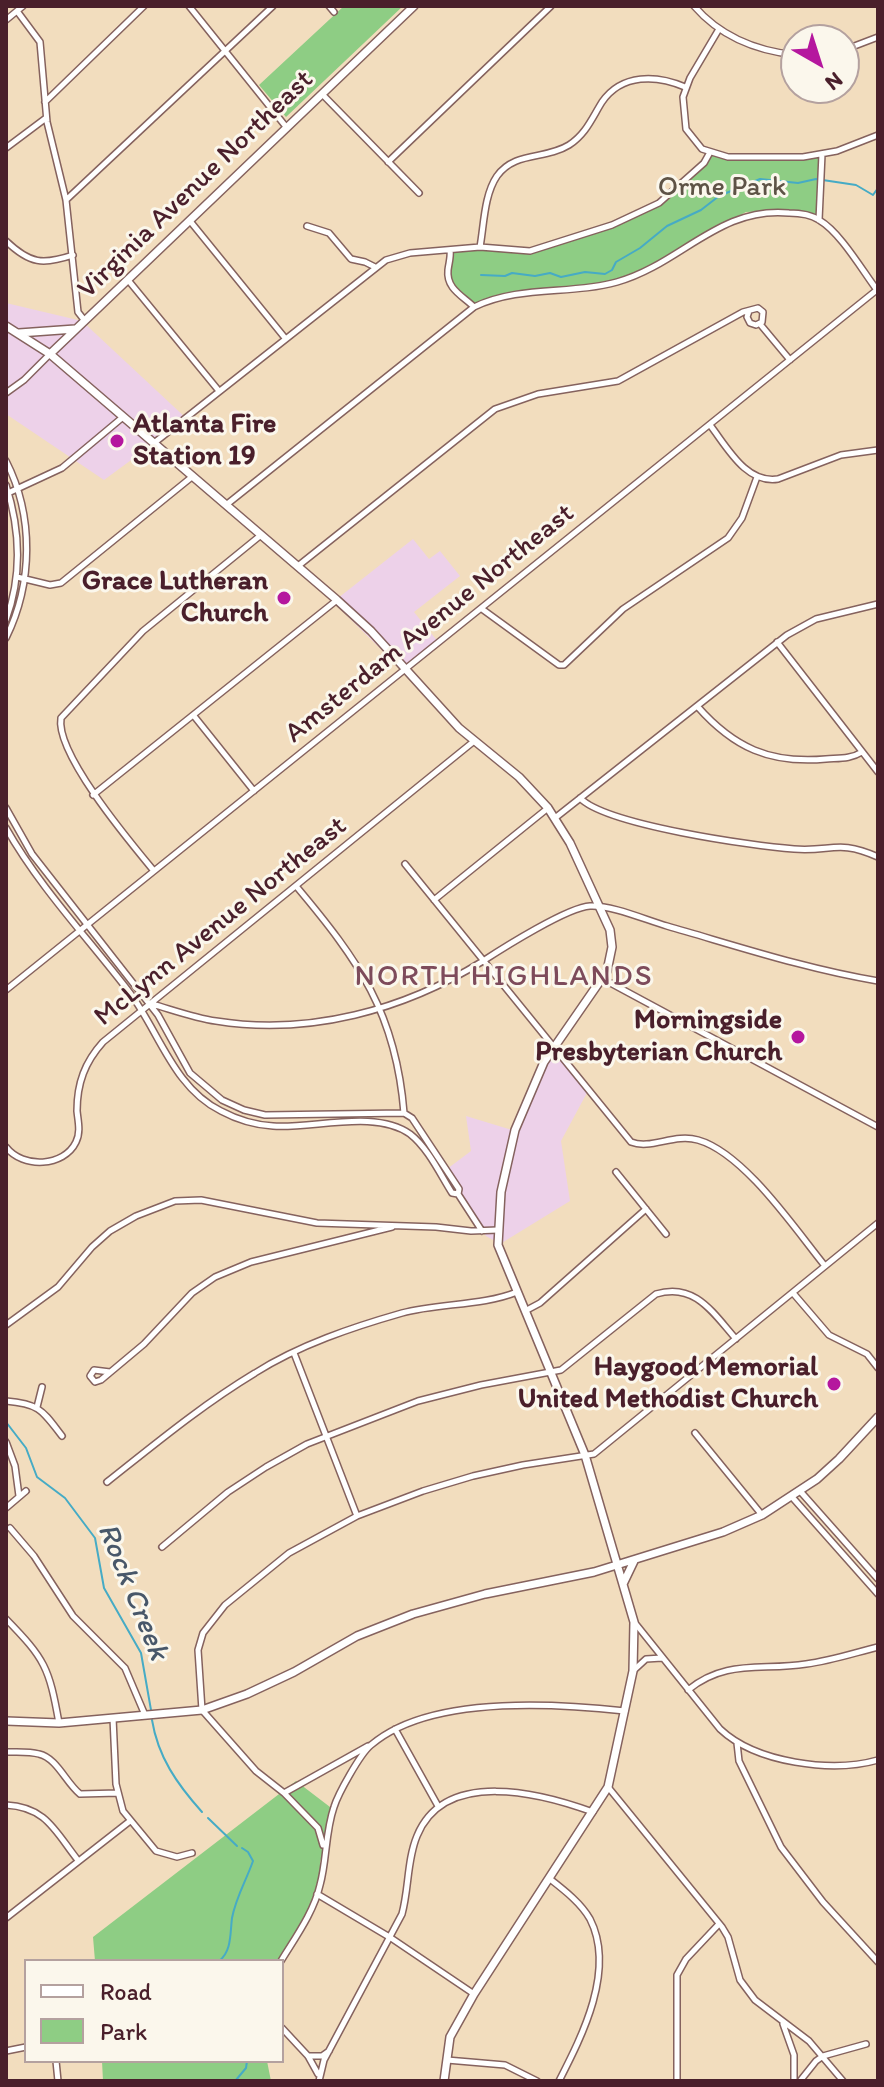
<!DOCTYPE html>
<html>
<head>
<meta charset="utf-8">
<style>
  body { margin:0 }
  #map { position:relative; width:884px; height:2087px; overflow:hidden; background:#f2ddbe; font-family:Itim,sans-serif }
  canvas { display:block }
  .frame { position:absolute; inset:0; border:8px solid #4a1f2b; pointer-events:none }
  .legend { position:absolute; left:24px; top:1959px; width:260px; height:104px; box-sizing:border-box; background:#fbf7ec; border:2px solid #b4a19f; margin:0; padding:10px 14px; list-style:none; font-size:24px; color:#4a1f2b }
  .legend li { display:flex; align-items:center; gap:16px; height:40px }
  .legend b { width:40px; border:2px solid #b4a19f }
  .north { position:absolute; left:780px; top:24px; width:80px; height:80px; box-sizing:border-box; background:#fbf7ec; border:2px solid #b4a19f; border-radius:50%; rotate:141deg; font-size:22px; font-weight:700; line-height:32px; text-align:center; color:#4a1f2b }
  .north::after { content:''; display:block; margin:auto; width:28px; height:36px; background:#b5179e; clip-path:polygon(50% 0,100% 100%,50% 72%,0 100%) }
</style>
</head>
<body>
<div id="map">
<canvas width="884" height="2087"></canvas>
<div class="frame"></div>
<ul class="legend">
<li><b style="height:10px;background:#fff"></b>Road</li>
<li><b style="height:22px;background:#8ecd84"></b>Park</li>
</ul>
<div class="north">N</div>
</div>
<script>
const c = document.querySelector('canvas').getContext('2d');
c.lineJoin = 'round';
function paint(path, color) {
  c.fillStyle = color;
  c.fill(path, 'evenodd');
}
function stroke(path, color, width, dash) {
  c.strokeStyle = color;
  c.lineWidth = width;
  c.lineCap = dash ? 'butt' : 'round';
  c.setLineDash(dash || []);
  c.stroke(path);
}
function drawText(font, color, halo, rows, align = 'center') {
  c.font = font + ' Itim,sans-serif';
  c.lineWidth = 6;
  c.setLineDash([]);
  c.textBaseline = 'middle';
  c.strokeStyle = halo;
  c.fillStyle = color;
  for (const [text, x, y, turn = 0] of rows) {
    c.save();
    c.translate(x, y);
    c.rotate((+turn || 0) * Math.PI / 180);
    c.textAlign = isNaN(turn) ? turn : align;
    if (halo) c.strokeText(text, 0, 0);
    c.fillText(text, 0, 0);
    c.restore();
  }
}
const built = new Path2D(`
  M6 303 82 321 187 419 104 480 6 414Z
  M413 539 429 559 440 551 460 576 414 612 439 643 403 671 333 602Z
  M556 1048 589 1089 561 1141 570 1201 500 1244 486 1236 443 1172 471 1151 466 1116 512 1130 544 1065Z`);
const green = new Path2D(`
  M344 6H403L286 117 259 85Z
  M821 154 819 218 790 210 746 212 703 234 645 271 591 286 505 293 476 304 461 295 448 277 453 247H487L515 253 579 236 639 213 675 189 705 156Z
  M296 1781 330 1807 331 1830 320 1862 322 1892 278 1961H95L93 1937Z
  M102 2061H267L271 2081H103Z`);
const stream = new Path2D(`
  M481 275 505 276 512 273 535 276 550 273 561 277 585 272 605 274 612 270 616 262 640 248 667 226 701 210 719 196 760 179 798 183 816 179 856 185 873 195 878 188
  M6 1422 26 1448 37 1477 65 1498 95 1538 104 1588 141 1653 151 1710
  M152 1720C158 1757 177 1784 202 1812
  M208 1818 237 1846
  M219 1961C232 1951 230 1933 232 1918 236 1897 246 1881 253 1861L248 1852 242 1848
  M236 2080 246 2068 247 2061`);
const minor = new Path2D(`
  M189 6 287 128
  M329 6 334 12
  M694 6C720 36 757 51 796 55
  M17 11 40 42 47 122 66 200 78 312 85 321
  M6 20 23 6
  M719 29 690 78 683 97 686 129 702 149 728 157H803L837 151 878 135
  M844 50 878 37
  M322 94 419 193
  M45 102 144 6
  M6 148 46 118
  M388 162 551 6
  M66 200 273 6
  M819 220 822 154
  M190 221 285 338
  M307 226 329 233 351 259 365 262 375 267
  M6 241C30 264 43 265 73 255
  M480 247C484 225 484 195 497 176 515 151 545 160 569 145 586 134 592 118 602 102 622 73 657 75 685 87
  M450 250C451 257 449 262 448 270 446 289 463 296 474 307
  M128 280 219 391
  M760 324 790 360
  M6 393 24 380 50 354
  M710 425C727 447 746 484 778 479L841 455 878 450
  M154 443 386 260 410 253 480 247 530 251 612 225 659 203 704 163 709 154
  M6 461C34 516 33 583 6 638
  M6 485C20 529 22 576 6 620
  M6 494 62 468 123 417
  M226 505 474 307C519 285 571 295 617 282 681 264 719 206 789 213 799 213 810 214 819 220 840 232 862 270 877 290
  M298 566 495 409 538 394 618 381 743 312 758 308 763 312 762 322 756 325 750 323 747 317 749 311
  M17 577 50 585 61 583 193 476
  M482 609 559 665H564L623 609 728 538 742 518 757 477
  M777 642 878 772
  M697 706C734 748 770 764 826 759 839 758 851 759 862 752
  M194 716 254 791
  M93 795 337 600
  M580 798C606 825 753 846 794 849 832 852 838 839 878 857
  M6 808 32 854 158 1015 190 1073 222 1100 244 1110 265 1115 404 1113 412 1118 459 1189 458 1194 482 1231
  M555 818 787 635 816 619 878 604
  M6 828C40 888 88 938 130 993 159 1032 174 1088 221 1111 236 1119 255 1125 273 1126 313 1129 375 1109 410 1134 428 1148 440 1174 452 1193L458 1194
  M405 864 631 1142C651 1150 674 1133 698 1140 744 1153 795 1229 825 1266
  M154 871C130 842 55 753 61 718L143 631 261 535
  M296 886C359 961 396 1013 404 1113
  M434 900 548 808
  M603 979 878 1127
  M6 990 878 289
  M152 1004C173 1010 195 1018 216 1021 309 1036 404 1010 483 961 503 948 568 907 590 906 612 905 646 920 667 926 737 946 806 969 878 981
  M6 1147C23 1169 64 1167 76 1142 81 1132 78 1121 77 1111 77 1083 85 1062 103 1042L473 742
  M616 1172 666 1234
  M793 1293 829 1335 867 1354 878 1368
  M525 1311 540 1303 646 1209
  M6 1325 58 1287 92 1247 110 1231 136 1216 175 1201 201 1200 317 1223 436 1227 471 1231 498 1230
  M294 1353 357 1516
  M110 1372 94 1370 90 1376 95 1382 101 1380 144 1344 192 1293 215 1277 251 1262 392 1227
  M6 1401C40 1404 42 1410 62 1436
  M37 1407 42 1387
  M695 1433 762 1515
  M6 1442 15 1466 19 1496
  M107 1482C155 1444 202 1405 255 1373 299 1345 353 1327 402 1313 439 1303 482 1306 517 1292
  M800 1491 878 1579
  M792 1497 878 1594
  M6 1508 26 1491
  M10 1528 34 1556 73 1616 125 1668 145 1715
  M162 1547 228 1492 266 1467 307 1444 418 1401 481 1385 561 1370 656 1294C695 1282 713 1313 736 1339
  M6 1619C45 1659 49 1667 59 1723
  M635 1623 720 1729C756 1763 832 1773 878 1760
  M634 1670 646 1659 662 1658
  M688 1690C726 1659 761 1671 806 1664 830 1661 854 1653 878 1647
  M113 1718 116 1784 123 1811 156 1851 177 1857 192 1853
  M395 1729 438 1806
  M737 1743 739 1761 781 1847 823 1902 878 1962
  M368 1746 284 1793 256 1771 202 1710 198 1650 203 1633 225 1605 289 1553 357 1516 423 1491 473 1476 523 1465 594 1454 878 1223
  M6 1752C16 1752 29 1751 39 1754 57 1758 66 1783 80 1794L118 1793
  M608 1787 722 1927 728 1937 740 1980 755 2000 809 2041 843 2081
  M284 1793 318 1828 323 1845
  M6 1805C46 1807 55 1831 77 1859
  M550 1879C564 1890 581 1903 590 1919 616 1970 582 2036 559 2081
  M317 1894 391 1938 474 1994
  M6 1918 130 1821
  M281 1961C295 1938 314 1912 320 1885 327 1860 325 1833 334 1807 338 1794 360 1754 371 1745 429 1695 553 1703 625 1711
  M783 2024 794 2055V2081
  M282 2028 308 2056 318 2074
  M6 2051 26 2047
  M308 2056H322L329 2051
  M447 2060 505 2065 537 2081
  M56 2061 58 2081
  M319 2081 324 2060 402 1914C409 1888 407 1860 417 1836 445 1768 541 1793 593 1812
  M677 2081V1975L686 1959 719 1924
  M800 2081 816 2061 823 2056 866 2044`);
const tertiary = new Path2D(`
  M6 326 50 354 337 600 371 631 459 728 519 777 548 808 570 843 610 930 612 947 607 971 544 1062 515 1130 501 1192 498 1245 585 1455 634 1622 633 1671 608 1787 474 1994 450 2037 444 2081
  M19 333 75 329
  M50 354 414 6
  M623 1584 634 1561
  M6 1721 59 1723 202 1710 247 1694 294 1672 357 1636 413 1614 485 1594 594 1572 723 1532 762 1515 817 1479 839 1459 878 1417`);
const markers = [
  [117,441,8,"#b5179e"],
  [284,598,8,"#b5179e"],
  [798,1037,8,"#b5179e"],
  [834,1384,8,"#b5179e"]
];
const streetNames = [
  ["Virginia Avenue Northeast",196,185,-44],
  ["Amsterdam Avenue Northeast",430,624,-39],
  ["McLynn Avenue Northeast",221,922,-39]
];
const parkNames = [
  ["Orme Park",722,188]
];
const poiNames = [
  ["Atlanta Fire",133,425,"left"],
  ["Station 19",133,457,"left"],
  ["Grace Lutheran",268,582],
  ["Church",268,614],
  ["Morningside",782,1021],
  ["Presbyterian Church",782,1053],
  ["Haygood Memorial",818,1368],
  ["United Methodist Church",818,1400]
];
const neighbourhoodNames = [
  ["NORTH HIGHLANDS",504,977]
];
const waterNames = [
  ["Rock Creek",132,1592,68]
];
paint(built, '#edd1e9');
paint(green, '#8ecd84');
stroke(stream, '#46abc5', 2);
stroke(minor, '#85625e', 8);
stroke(tertiary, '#85625e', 10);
stroke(minor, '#fff', 5);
stroke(tertiary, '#fff', 7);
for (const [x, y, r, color] of markers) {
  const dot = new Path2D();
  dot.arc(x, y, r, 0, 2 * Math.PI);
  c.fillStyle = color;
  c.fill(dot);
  stroke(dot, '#fbf7ec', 3);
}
drawText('28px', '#4a1f2b', '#fbf7ec', streetNames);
drawText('28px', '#5e5346', '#fbf7ec', parkNames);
drawText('bold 28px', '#4a1f2b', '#fbf7ec', poiNames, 'right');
c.letterSpacing = '2px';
drawText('30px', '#7d4b5b', '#fbf7ec', neighbourhoodNames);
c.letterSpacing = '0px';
drawText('italic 30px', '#485769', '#fbf7ec', waterNames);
</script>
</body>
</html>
